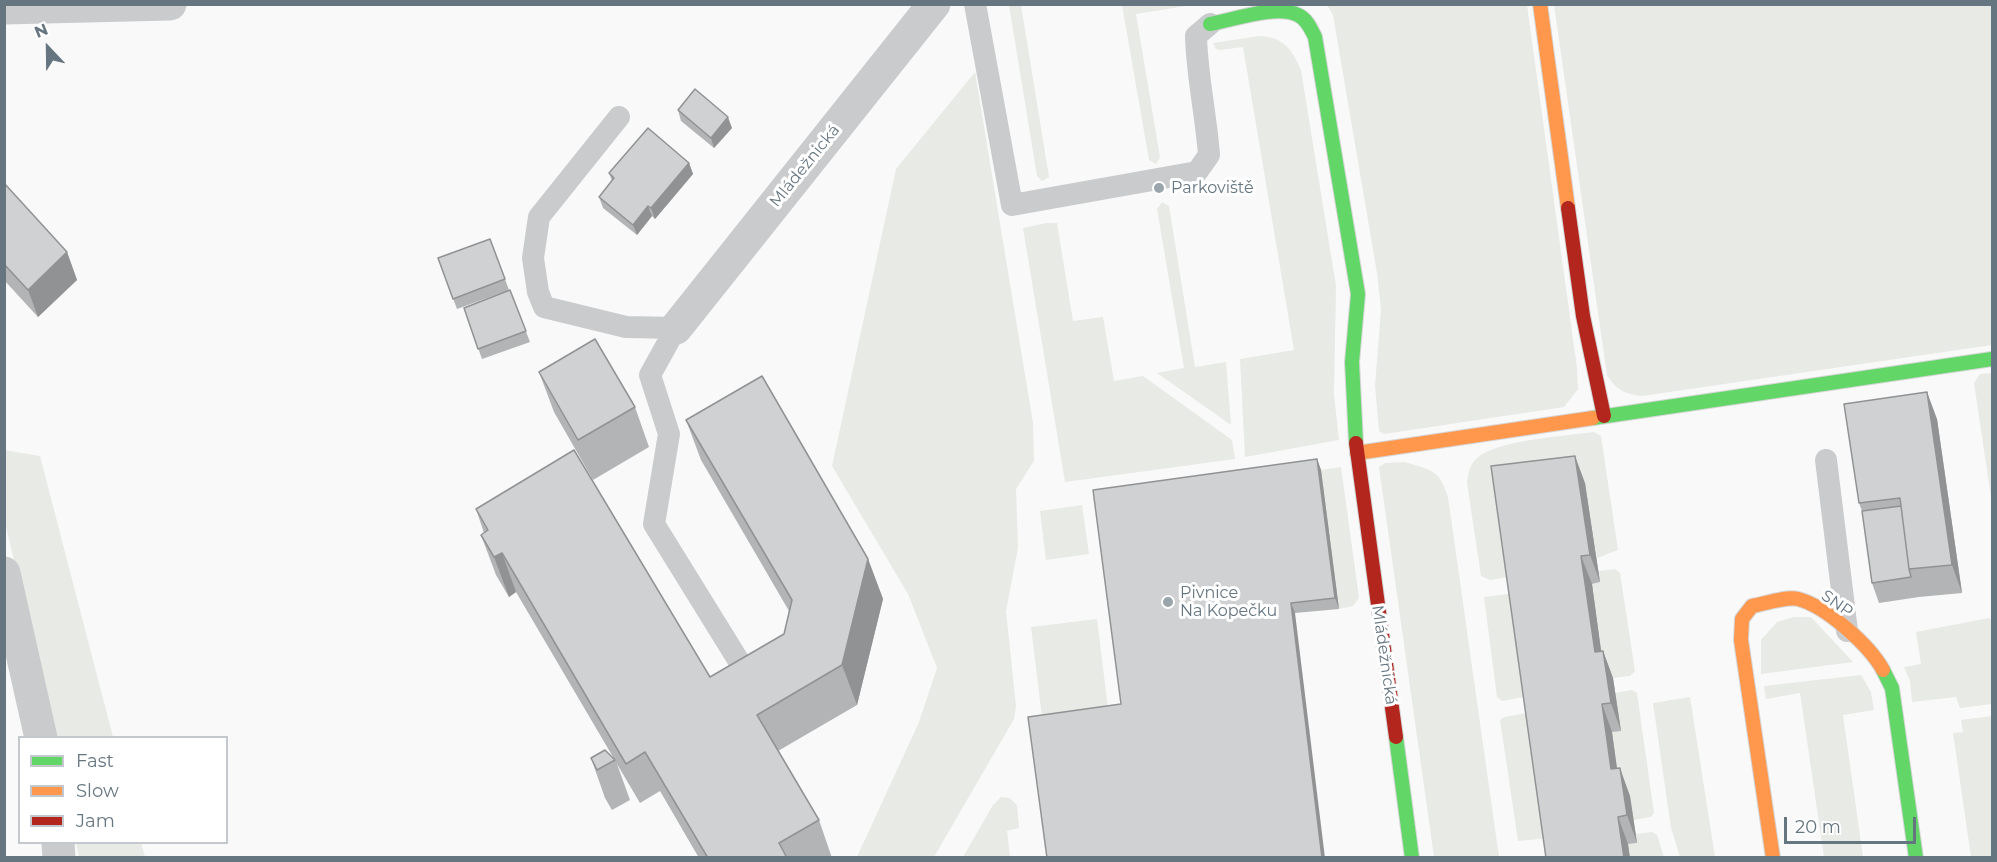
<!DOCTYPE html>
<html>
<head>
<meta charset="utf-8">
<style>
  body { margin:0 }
  #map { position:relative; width:1997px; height:862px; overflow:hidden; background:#f9f9f9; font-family:Montserrat,sans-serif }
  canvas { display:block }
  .frame { position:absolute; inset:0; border:6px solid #667681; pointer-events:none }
  .legend { position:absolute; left:18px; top:736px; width:210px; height:108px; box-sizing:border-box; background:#fff; border:2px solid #c2c8cd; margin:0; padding:8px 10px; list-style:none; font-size:18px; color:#667681 }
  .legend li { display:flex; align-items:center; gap:12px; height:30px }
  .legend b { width:30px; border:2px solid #c2c8cd }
  .north { position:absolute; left:18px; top:18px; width:60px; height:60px; -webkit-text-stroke:4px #fff; paint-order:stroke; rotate:338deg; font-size:16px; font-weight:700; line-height:24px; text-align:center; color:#667681 }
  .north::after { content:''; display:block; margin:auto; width:21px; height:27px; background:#667681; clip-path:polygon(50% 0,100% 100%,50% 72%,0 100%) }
  .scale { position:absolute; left:1784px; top:817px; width:132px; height:27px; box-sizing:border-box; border:3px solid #667681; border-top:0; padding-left:8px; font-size:18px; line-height:21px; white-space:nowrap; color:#667681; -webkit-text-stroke:4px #fff; paint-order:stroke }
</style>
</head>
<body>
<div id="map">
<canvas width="1997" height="862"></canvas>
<div class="frame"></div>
<ul class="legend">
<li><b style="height:8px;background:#63d668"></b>Fast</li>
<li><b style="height:8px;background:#ff974d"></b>Slow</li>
<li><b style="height:8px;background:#b3261e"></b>Jam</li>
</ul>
<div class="north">N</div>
<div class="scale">20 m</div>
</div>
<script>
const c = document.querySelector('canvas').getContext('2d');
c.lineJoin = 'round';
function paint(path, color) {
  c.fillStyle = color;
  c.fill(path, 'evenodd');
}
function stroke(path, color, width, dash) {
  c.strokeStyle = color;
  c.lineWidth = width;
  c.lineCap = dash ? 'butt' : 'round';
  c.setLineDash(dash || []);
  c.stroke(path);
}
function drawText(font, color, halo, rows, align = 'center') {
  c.font = font + ' Montserrat,sans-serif';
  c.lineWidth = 6;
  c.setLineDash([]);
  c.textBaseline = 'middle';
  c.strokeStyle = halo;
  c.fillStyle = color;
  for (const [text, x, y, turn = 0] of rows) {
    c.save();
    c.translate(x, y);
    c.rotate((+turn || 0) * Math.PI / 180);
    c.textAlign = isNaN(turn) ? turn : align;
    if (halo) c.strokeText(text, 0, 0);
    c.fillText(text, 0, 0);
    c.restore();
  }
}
const green = new Path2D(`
  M1009 5H1021L1049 177 1042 181 1037 176Z
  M1122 5H1192L1136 14 1160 157 1156 164 1149 160Z
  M1327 5H1527L1577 368 1578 389 1564 407 1384 434 1379 431 1375 386 1381 309 1377 273 1333 15Z
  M1554 5H1992V345L1642 396C1625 394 1616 390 1607 375Z
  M1259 36C1283 37 1292 49 1301 70L1336 286 1334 394 1339 440 1245 457 1240 359 1294 350 1243 47 1220 50 1216 49 1213 43Z
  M975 72 1033 423 1034 461 1016 489 1018 548 1006 611 1016 706 1014 719 934 857H857L919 722 937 668 908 594 832 466 896 169Z
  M1162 202 1169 206 1195 367 1226 362 1231 425 1157 373 1184 368 1157 209Z
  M1047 223H1057L1073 321 1103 317 1114 381 1143 376 1232 440 1235 459 1065 482 1023 228Z
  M1992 373V504L1974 383 1980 374Z
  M1594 432 1601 436 1618 550 1597 558 1585 483 1514 576 1490 580 1481 576 1467 483C1468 474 1470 464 1477 458 1496 440 1566 436 1594 432Z
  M4 450 40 456 113 737H57L5 523Z
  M1405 462C1431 470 1439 469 1448 497L1499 857H1434L1379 467 1385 463Z
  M1341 467 1359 598 1353 606 1339 609 1321 470Z
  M1082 505 1089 554 1046 560 1040 511Z
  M1615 569 1620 573 1635 671 1630 676 1605 679 1592 584 1600 582 1599 571Z
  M1516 593 1530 696 1502 701 1497 697 1484 597Z
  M1794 617H1811L1853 662 1761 674V640L1777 622Z
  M1989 618 1992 621V704L1960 708 1956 697 1912 702 1910 681 1904 667 1921 664 1916 632Z
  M1097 619 1108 708 1042 717 1031 627Z
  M1861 675 1871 692 1874 710 1843 715 1863 857H1824L1800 693 1766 699 1764 686Z
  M1632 690 1637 693 1654 813 1651 817 1633 820 1630 796 1621 797 1612 732 1621 730 1615 693Z
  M1690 697 1715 857H1680L1671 828 1653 703Z
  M1532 712 1549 838 1518 841 1500 720 1504 717Z
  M1992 716V857H1971L1953 733 1963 732 1961 720Z
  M1001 797 1010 798 1017 805 1019 828 1007 831 1010 857H963L993 805Z
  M1652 832 1657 835 1664 857H1630L1628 844 1637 843 1636 834Z
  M76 843H141L145 857H79Z`);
const lane = new Path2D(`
  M975 4 1012 205 1197 172 1209 155C1206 115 1197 76 1196 36L1210 24
  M619 117 539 217 533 258 538 292 544 307 626 327 676 328 650 375 669 434 654 524 753 684
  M1826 460 1847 631`);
const street = new Path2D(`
  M4 8 170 4
  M676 328 934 4
  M4 573 41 738
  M58 842 59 858`);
const fast = new Path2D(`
  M1210 24C1233 20 1277 4 1298 15 1307 19 1311 29 1315 37L1358 294 1352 362 1356 443
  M1593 418 1992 359
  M1883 670 1892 688 1916 858
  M1396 737 1412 858`);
const slow = new Path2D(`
  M1540 4 1568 208
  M1357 453 1593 418
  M1773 858 1741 640 1742 619 1752 606C1764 604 1786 596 1798 599 1826 606 1870 646 1883 670`);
const jam = new Path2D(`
  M1568 208 1583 316 1604 416
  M1356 443 1396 737`);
const wall = new Path2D(`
  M678 110 732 128 714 148 681 121Z
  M689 163 693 174 655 219 652 216 637 235 603 208 599 197 612 181 609 173Z
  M4 183 67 252 77 280 38 317 4 280Z
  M490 239 509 290 457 309 438 258Z
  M510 290 530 342 482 359 464 308Z
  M539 372 635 407 649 447 593 480 554 412Z
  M1937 419 1962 593 1919 597 1879 603 1872 583 1862 511 1859 503Z
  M686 420 868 559 883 599 857 705 778 751 819 820 832 858H699L660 791 640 803 617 764 630 800 612 810 605 798 591 758 613 757 516 592 509 597 496 575 481 535 484 533 476 509 710 677 784 634 789 611 701 460Z
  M1317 459 1321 470 1339 609 1295 613 1121 704Z
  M1585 483 1600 582 1592 584 1601 651H1603L1613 678 1621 731 1612 732 1617 769 1630 796 1637 843 1628 844 1630 858H1546Z`);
const shadedWall = new Path2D(`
  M728 117 732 128 714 148 711 138Z
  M689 163 693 174 655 219 651 208Z
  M648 206 652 216 637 235 633 225Z
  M67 252 77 280 38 317 28 290Z
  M1927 392 1937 419 1962 593 1952 565Z
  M1575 456 1585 483 1600 582 1590 555Z
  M1317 459 1321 470 1339 609 1335 598Z
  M502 553 516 592 509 597 494 557Z
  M1581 556 1592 584 1605 679 1595 652Z
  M868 559 883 599 857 705 842 665Z
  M1291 603 1295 613 1325 858H1322Z
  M1603 651 1613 678 1621 731 1611 703Z
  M1602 704 1612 732 1621 797 1611 769Z
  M1620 768 1630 796 1637 843 1627 815Z
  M1618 817 1628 844 1630 858H1624Z`);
const building = new Path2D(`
  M695 89 728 117 711 138 678 110Z
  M648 128 689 163 651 208 648 206 633 225 599 197 614 178 609 173Z
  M4 183 67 252 28 290 4 264Z
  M490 239 505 279 453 299 438 258Z
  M510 290 526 331 478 349 464 308Z
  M595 339 635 407 578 440 539 372Z
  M762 376 868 559 842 665 757 715 819 820 779 843 787 858H708L645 752 626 764 502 553 494 557 481 535 488 530 476 509 574 450 710 677 784 634 792 600 686 420Z
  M1927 392 1952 565 1909 569 1900 498 1859 503 1844 404Z
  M1575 456 1590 555 1581 556 1595 652 1603 651 1611 703 1602 704 1611 769 1620 768 1627 815 1618 817 1624 858H1546L1491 466Z
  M1317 459 1335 598 1291 603 1322 858H1047L1028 717 1121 704 1093 490Z
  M1901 506 1909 569 1911 577 1872 583 1862 511Z
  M605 750 615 760 597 770 591 758Z`);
const markers = [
  [1159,188,6,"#99a4ab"],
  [1168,602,6,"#99a4ab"]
];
const streetNames = [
  ["Mládežnická",805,166,-51],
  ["SNP",1837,604,35],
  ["Mládežnická",1384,655,82]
];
const poiNames = [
  ["Parkoviště",1171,188],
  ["Pivnice",1180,593],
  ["Na Kopečku",1180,611]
];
paint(green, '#e8eae6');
stroke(fast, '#d5d6d7', 16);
stroke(slow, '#d5d6d7', 16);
stroke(jam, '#d5d6d7', 16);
stroke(lane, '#cacbcc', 22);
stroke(street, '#cacbcc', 33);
stroke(fast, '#63d668', 14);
stroke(slow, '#ff974d', 14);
stroke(jam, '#b3261e', 14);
paint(wall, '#b2b4b5');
paint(shadedWall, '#919293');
paint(building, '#cfd1d2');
stroke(building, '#919293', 1.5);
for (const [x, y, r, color] of markers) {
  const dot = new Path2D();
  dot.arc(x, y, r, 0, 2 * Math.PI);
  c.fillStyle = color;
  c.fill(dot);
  stroke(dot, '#fff', 2);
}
drawText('16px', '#667681', '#fff', streetNames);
drawText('16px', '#667681', '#fff', poiNames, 'left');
</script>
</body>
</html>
